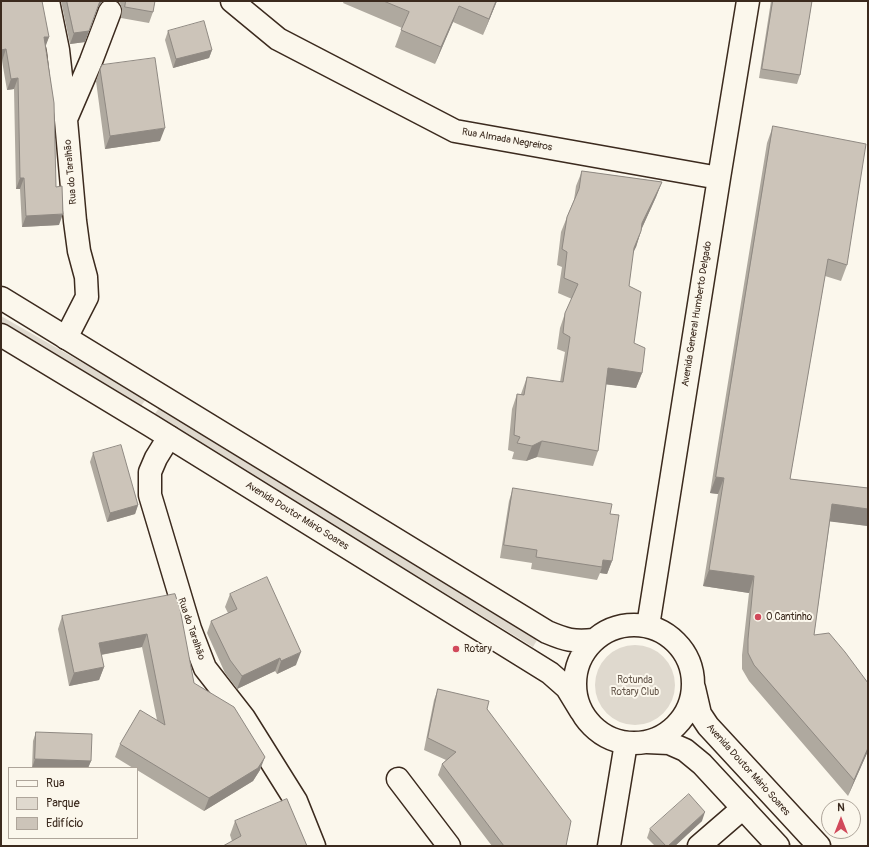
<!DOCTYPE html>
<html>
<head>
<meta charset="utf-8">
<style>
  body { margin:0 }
  #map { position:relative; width:869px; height:847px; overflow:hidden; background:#fbf7ec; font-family:Pangolin,sans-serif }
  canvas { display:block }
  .frame { position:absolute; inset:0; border:2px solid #3b2a1e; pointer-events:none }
  .legend { position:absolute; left:8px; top:767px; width:130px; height:72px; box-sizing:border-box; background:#fbf7ec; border:1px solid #aea59a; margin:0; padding:5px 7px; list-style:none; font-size:12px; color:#3b2a1e }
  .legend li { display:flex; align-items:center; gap:8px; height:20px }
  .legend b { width:20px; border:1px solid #aea59a }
  .north { position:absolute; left:821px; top:799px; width:40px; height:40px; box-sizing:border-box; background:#fbf7ec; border:1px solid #aea59a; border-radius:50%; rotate:0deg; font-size:11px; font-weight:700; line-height:16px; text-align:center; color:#3b2a1e }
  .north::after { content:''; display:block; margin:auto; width:14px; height:18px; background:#d1495b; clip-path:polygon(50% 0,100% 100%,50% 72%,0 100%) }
</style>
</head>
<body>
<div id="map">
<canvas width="869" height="847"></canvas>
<div class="frame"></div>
<ul class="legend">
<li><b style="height:5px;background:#fbf7ec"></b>Rua</li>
<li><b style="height:11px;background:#dfd9ce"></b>Parque</li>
<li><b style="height:11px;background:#ccc4b9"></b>Edifício</li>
</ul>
<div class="north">N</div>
</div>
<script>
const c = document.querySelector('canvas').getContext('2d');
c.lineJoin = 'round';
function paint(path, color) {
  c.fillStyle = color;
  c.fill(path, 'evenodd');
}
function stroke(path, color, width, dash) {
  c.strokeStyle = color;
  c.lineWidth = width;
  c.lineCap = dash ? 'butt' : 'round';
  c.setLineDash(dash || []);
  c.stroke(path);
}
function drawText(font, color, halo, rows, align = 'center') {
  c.font = font + ' Pangolin,sans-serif';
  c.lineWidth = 4;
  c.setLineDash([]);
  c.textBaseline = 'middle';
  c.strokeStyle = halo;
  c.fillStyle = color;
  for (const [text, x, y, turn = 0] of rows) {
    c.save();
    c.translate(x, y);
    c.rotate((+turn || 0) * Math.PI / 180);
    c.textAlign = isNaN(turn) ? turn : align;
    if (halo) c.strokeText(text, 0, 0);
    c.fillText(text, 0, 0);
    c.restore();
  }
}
const green = new Path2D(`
  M1 316 146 399 141 406 1 326Z
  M159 408 537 640 533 647 154 415Z
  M595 685a40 40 0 1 1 80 0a40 40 0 1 1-80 0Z`);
const minor = new Path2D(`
  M48 1 58 50 66 120 75 221 79 251 86 277 87 297 66 338
  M232 1 278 39 455 131 719 178
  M66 119 91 61 110 11
  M169 437 156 458 150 472V495L190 629 205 668 244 718 296 801 314 846
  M648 626 719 178 748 1
  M398 779 449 846
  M609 846 626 743
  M699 846 743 808`);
const major = new Path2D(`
  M1 298 547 632C566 640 573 642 594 640
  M1 335 150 425 550 673 567 688 581 711
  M575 684a59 59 0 1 1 118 0a59 59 0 1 1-118 0Z
  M694 688 700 714 708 726 819 846
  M647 742 669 743 685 750 702 764 778 846`);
const wall = new Path2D(`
  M1 1 49 37 45 46 59 225 22 227 20 189H16L14 89 7 90 2 61Z
  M61 1H103L102 2 98 7 85 42 70 44Z
  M117 1H155L153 12 149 23 121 18 122 9 120 3Z
  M344 1H497L483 35 453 22 435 64 395 47 402 28 343 3Z
  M771 1H812L800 75 797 84 759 78Z
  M168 31 212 50 209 58 173 68 165 40Z
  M100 69 160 141 105 149 96 81Z
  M773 126 847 265 841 281 825 276 790 479 868 488V526L830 521 814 635 868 751 848 796 749 681 742 669V655L749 593 703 586 718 494 710 493 767 143Z
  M582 171 662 182 656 197 642 228 636 247 633 252 629 286 634 343 642 373 636 388 606 384 598 451 593 466 537 457 526 461 512 459 514 452 508 450 512 409 517 394H521L527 377 560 382 565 352 557 349 560 328 565 313 572 299 558 293 562 267 557 265 561 232 567 217 574 200 576 186Z
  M93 453 138 505 135 514 107 522 90 462Z
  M513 488 610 514 612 561 607 574 600 573 597 580 531 569 532 563 500 558 509 501Z
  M175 594 194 683 260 770 253 781 204 811 137 770V768H133L115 757 120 744 157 720 142 647 101 655 104 667 99 680 69 686 58 629 62 616Z
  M230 594 296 665 277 674 275 671 237 689 225 673 207 633 211 621 228 613 225 607Z
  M438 689 487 709 566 846H492L438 775 442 764 446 760 424 750 434 700Z
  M36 732 91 761 88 768H32L33 741Z
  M235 821 307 846 232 841 230 835Z
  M702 821 675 846H655L647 838 650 829Z`);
const shadedWall = new Path2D(`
  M100 1H103L102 2 98 7 85 42 70 44 74 33Z
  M496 1H497L483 35 489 19Z
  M459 6 453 22 435 64 441 47Z
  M44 37H49L45 48Z
  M6 49 2 61H1V50Z
  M212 50 209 58 173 68 176 59Z
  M18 78 14 89 7 90 11 79Z
  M165 128 160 141 105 149 110 136Z
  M20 178H24L20 189H16Z
  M662 182 656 197 637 239 642 223Z
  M63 214 59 225 22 227 26 216Z
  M641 231 636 247 628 263 634 248Z
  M608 368 642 373 636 388 603 384Z
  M542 441 537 457 526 461 532 446Z
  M716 477 724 478 718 494 710 493Z
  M832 504 868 509V526L826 521Z
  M138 505 135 514 107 522 110 513Z
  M603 560 612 561 607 574 600 573 602 567Z
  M709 570 754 576 749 593 703 586Z
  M147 634 142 647 94 656 99 643Z
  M301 652 296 665 277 674 281 661Z
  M280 658 275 671 237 689 242 676Z
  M104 667 99 680 69 686 74 673Z
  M868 748V751L848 796 854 780Z
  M265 757 260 770 253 781 204 811 209 798Z
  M35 759 91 761 88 768H32Z
  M705 812 702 821 675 846H668Z`);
const building = new Path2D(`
  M1 1H42L49 37H44L54 103 56 187 62 186 63 214 26 216 24 178H20L18 78 11 79 6 49 1 50Z
  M67 1H100L89 31 74 33Z
  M126 1H155L153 12 125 7Z
  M384 1H496L489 19 459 6 441 47 401 30 409 12Z
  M773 1H812L800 75 762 69Z
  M204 21 212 50 176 59 168 31Z
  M155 58 165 128 110 136 100 69 102 65Z
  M773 126 866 144 847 265 828 259 790 479 868 488V509L832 504 814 635 829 633 845 652 868 683V748L854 780 754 665 748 653V639L754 576 709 570 724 478 716 477Z
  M582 171 662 182 642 223 641 231 634 248 629 286 641 292 634 343 645 348 642 373 608 368 598 451 542 441 532 446 517 443 520 437 514 435 517 394 524 395 527 377 563 382 570 337 563 333 565 313 578 284 564 278 567 252 562 249 567 217 579 189Z
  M121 445 138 505 110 513 93 453Z
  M513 488 612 504 610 514 619 515 612 561 603 560 602 567 536 557 537 550 504 545Z
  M267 577 301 652 281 661 280 658 242 676 230 660 211 621 237 609 230 594Z
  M175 594 180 609 194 683 234 707 265 757 258 768 209 798 120 744 140 710 165 725 147 634 99 643 104 667 74 673 62 616Z
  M438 689 489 701 487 709 571 821 566 846H504L442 764 456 752 428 738Z
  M36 732 92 734 91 761 35 759Z
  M689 794 705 812 668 846H666L650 829Z
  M287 799 307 846H223L241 836 235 821Z`);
const markers = [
  [758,617,4,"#d1495b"],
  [456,649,4,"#d1495b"]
];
const streetNames = [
  ["Rua Almada Negreiros",507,140,10],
  ["Rua do Taralhão",71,172,-95],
  ["Avenida General Humberto Delgado",697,314,-81],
  ["Avenida Doutor Mário Soares",297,516,32],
  ["Rua do Taralhão",191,629,71],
  ["Avenida Doutor Mário Soares",748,770,48]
];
const poiNames = [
  ["O Cantinho",766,617],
  ["Rotary",464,649]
];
const parkNames = [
  ["Rotunda",635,680],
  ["Rotary Club",635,692]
];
paint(green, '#dfd9ce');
stroke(minor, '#3b2a1e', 25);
stroke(major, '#3b2a1e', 25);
stroke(minor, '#fbf7ec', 22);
stroke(major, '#fbf7ec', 22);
paint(wall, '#afa99f');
paint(shadedWall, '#8f8982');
paint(building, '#ccc4b9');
stroke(building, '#8f8982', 1);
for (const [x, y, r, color] of markers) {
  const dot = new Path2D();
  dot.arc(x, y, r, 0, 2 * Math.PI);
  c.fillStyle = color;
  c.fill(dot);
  stroke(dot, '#fbf7ec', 1.5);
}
drawText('10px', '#3b2a1e', '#fbf7ec', streetNames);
drawText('10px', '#3b2a1e', '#fbf7ec', poiNames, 'left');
drawText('10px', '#64564a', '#fbf7ec', parkNames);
</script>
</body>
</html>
